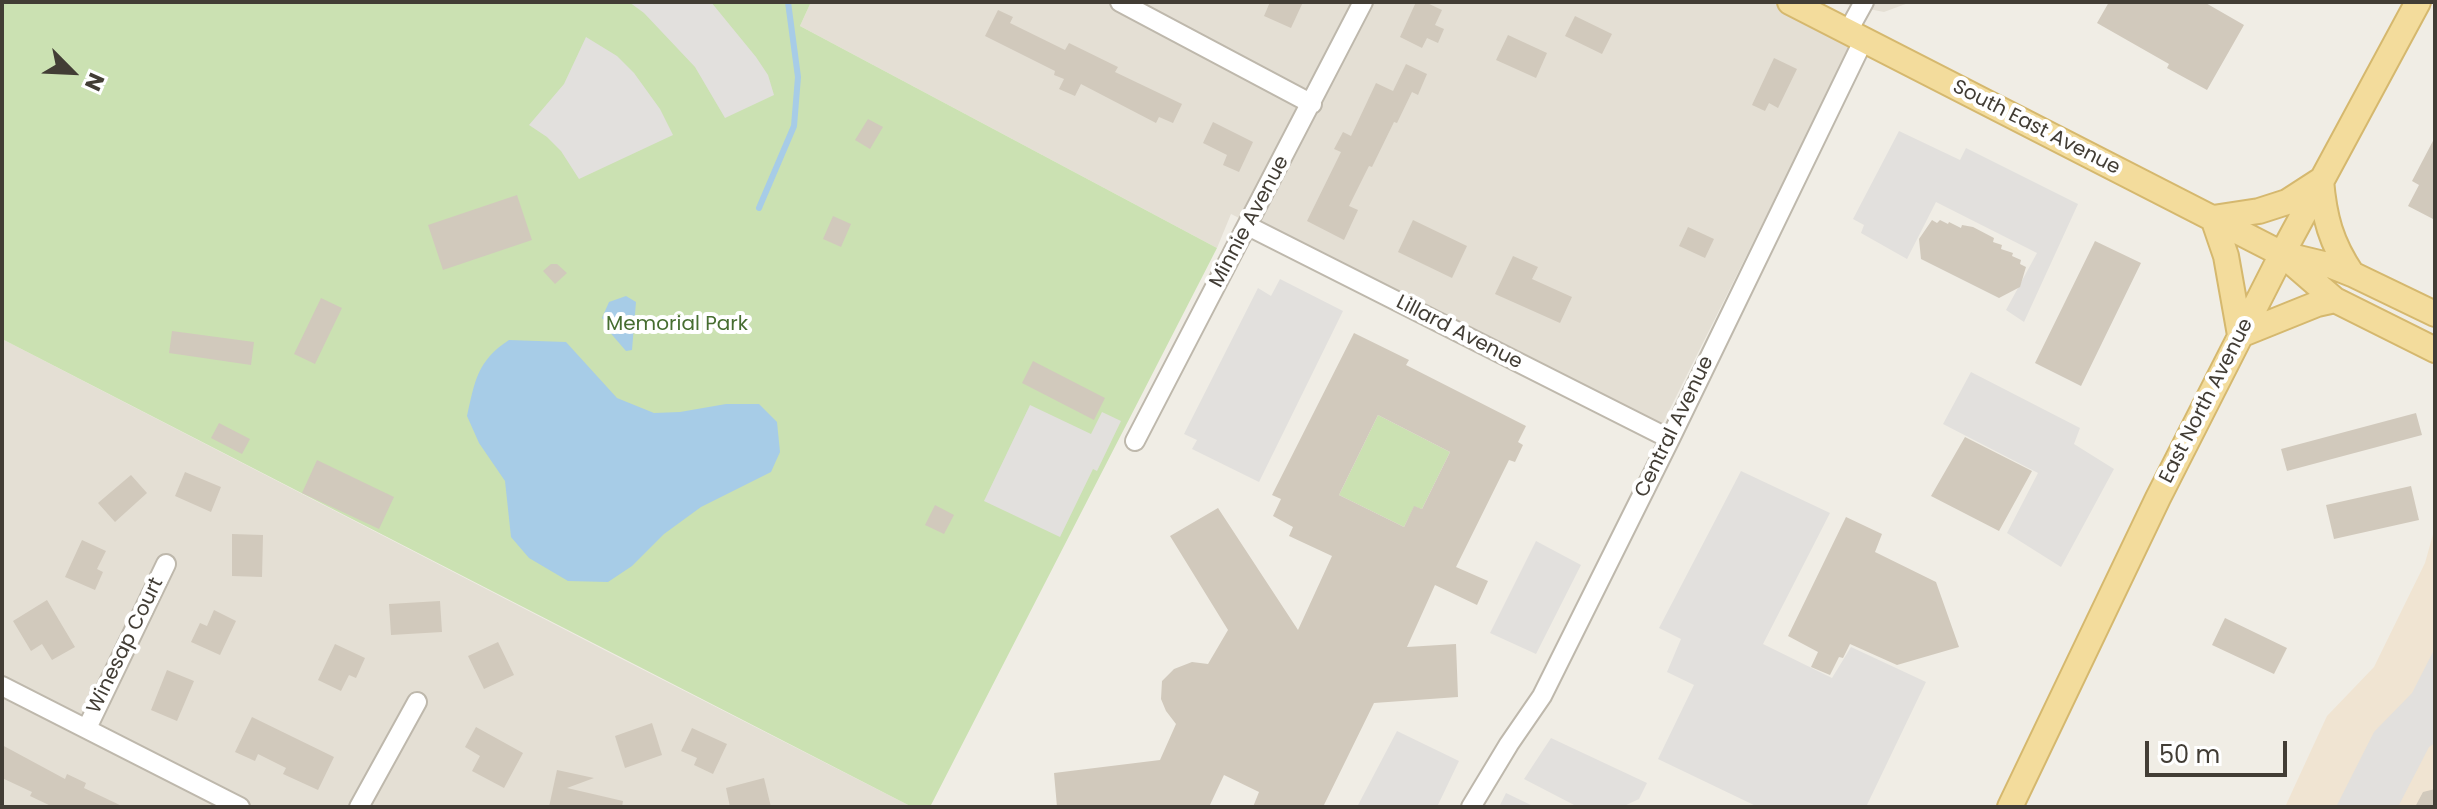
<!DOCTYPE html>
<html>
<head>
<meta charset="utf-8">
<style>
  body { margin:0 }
  #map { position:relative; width:2437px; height:809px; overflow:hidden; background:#f0ede5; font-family:Poppins,sans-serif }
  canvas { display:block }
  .frame { position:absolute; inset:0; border:4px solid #423d35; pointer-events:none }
  .north { position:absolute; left:32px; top:32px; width:80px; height:80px; -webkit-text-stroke:6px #fff; paint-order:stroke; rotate:114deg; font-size:22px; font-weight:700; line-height:32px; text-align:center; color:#423d35 }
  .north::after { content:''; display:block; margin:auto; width:28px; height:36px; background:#423d35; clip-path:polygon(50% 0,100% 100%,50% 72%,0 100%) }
  .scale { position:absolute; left:2145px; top:741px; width:142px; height:36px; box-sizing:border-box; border:4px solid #423d35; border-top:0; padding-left:10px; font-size:24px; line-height:28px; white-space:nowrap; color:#423d35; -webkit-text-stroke:6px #fff; paint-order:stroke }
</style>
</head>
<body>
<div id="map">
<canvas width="2437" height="809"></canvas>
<div class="frame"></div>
<div class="north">N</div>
<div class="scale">50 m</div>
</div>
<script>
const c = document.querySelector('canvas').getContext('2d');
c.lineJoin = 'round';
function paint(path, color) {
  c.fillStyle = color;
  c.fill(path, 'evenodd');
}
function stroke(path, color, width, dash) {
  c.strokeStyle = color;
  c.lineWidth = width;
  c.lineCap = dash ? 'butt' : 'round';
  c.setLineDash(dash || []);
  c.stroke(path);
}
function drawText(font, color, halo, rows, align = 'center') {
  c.font = font + ' Poppins,sans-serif';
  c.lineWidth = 8;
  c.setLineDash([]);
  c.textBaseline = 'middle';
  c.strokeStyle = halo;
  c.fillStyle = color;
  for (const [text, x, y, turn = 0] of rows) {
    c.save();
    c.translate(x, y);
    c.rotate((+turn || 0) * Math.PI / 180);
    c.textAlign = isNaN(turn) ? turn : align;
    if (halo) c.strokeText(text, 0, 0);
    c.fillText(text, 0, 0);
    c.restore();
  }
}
const residential = new Path2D(`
  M811 2H1773L1853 42 1661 427 1231 214 1217 248 800 26Z
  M1834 2H1911L1884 12Z
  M2 339 616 656 912 807H2Z`);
const commercial = new Path2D(`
  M2435 527V807H2285L2327 716 2374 667 2425 563Z`);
const green = new Path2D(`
  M2 2H811L800 26 1217 248 930 807H912L2 339Z
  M1378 415 1450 452 1422 509 1414 507 1404 527 1339 495Z`);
const parking = new Path2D(`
  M629 2H711L756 57 768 75 774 95 725 118 695 67 644 13Z
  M586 37 617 56 634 73 660 109 673 135 579 179 561 151 547 137 529 125 564 84Z
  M1899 131 1960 160 1966 148 2078 204 2024 322 2006 310 2037 253 1936 202 1907 259 1861 233 1864 225 1853 219Z
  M1280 279 1343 311 1259 482 1192 449 1197 440 1184 434 1258 288 1271 296Z
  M1971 372 2080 428 2074 444 2114 469 2061 567 2007 533 2038 473 1943 424Z
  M1030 405 1091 434 1102 412 1121 421 1097 471 1093 469 1060 537 984 501Z
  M1741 471 1830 513 1763 644 1832 678 1851 647 1926 682 1866 807H1758L1658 759 1694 685 1667 672 1681 639 1659 628Z
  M1536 541 1581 565 1536 654 1490 633Z
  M2435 648V743L2429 747 2398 807H2336L2374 732 2412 693Z
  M1397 731 1459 761 1437 807H1357Z
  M1551 738 1647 783 1639 799 1622 807H1578L1524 779Z
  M1506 793 1535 807H1499Z`);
const water = new Path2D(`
  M626 296 636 302 632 350 626 351 607 329V323L602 318 609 302Z
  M509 340 566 342 617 398 654 413 680 412 726 404H759L777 422 780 452 771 472 701 507 664 534 632 566 608 582 568 581 529 558 511 537 505 481 479 443 467 416C475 381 477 361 509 340Z`);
const stream = new Path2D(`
  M759 208 794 126 798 77 788 2`);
const building = new Path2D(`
  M1270 2H1303L1291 28 1264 16Z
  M1416 2H1425L1442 10 1435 25 1444 29 1438 43 1427 38 1422 48 1400 37Z
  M2109 2H2204L2244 25 2207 90 2167 68 2169 64 2097 23Z
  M998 10 1013 17 1010 23 1065 50 1069 43 1118 67 1115 72 1182 104 1173 123 1159 117 1156 123 1081 84 1075 96 1059 89 1064 79 1054 75 1055 71 985 36Z
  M1575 16 1612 34 1602 54 1565 36Z
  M1508 35 1547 53 1536 78 1496 60Z
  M1774 58 1797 69 1778 108 1769 103 1765 111 1752 105Z
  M1406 64 1427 74 1418 95 1412 92 1397 123 1394 122 1372 167 1369 166 1349 206 1358 210 1344 240 1307 221 1341 152 1334 149 1343 132 1351 136 1376 83 1393 91Z
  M868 119 883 127 870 149 855 140Z
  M1213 122 1253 142 1239 172 1223 165 1227 155 1203 143Z
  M2435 137V220L2408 206 2419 185 2412 181Z
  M517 195 532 240 443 270 428 225Z
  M833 216 851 224 841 247 823 239Z
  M1413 220 1467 246 1452 278 1398 252Z
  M1932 220 1937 223 1940 220 1948 224 1949 222 1961 228 1962 225 1973 227 1994 238 1993 242 2002 245 2001 249 2013 253 2012 256 2021 260 2020 264 2026 267 2020 287 1999 298 1921 259 1919 239Z
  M1688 227 1714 239 1705 258 1679 246Z
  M2095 241 2141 263 2081 386 2035 363Z
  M1513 256 1538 267 1532 279 1572 297 1560 323 1495 294Z
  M551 264H557L567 273 555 284 543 271Z
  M321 298 342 308 315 364 294 354Z
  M172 331 254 342 251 365 169 353Z
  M1354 333 1409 360 1406 365 1526 426 1518 442 1523 445 1515 462 1509 460 1456 567 1488 581 1477 605 1435 585 1407 647 1456 644 1458 697 1374 703 1323 807H1253L1259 792 1224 775 1209 807H1057L1054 773 1160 760 1176 724 1166 711 1161 699 1162 681 1174 669 1192 662 1208 664 1228 630 1170 536 1218 508 1298 630 1332 556 1289 536 1293 527 1273 516 1281 499 1272 495ZM1378 415 1450 452 1422 509 1414 506 1404 527 1339 495Z
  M1033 361 1105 398 1094 420 1022 383Z
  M2416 413 2422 435 2287 471 2281 449Z
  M219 423 250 439 242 454 211 438Z
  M1965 437 2032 471 1999 531 1931 496Z
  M317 460 394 497 379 529 302 493Z
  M185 472 221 487 211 512 175 496Z
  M131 475 147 493 115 522 98 503Z
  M2411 486 2419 520 2334 539 2326 505Z
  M935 505 954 515 944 534 925 525Z
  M1846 517 1882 534 1875 552 1936 582 1959 647 1897 665 1850 644 1843 658 1839 657 1830 675 1811 667 1818 652 1788 636Z
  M232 534 263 535 262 577 232 576Z
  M82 540 106 551 97 569 103 572 95 590 65 577Z
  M47 600 75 647 52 660 42 644 31 651 13 621Z
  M440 601 442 632 391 635 389 604Z
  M214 610 236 621 220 655 191 642 200 623 207 626Z
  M2225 618 2287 648 2274 674 2212 645Z
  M498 642 514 675 484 689 468 656Z
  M335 644 365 658 356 678 349 675 341 691 318 680Z
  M167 670 194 681 177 721 151 710Z
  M252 717 334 757 318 790 283 774 286 768 258 754 255 761 235 752Z
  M652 723 662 755 625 768 615 736Z
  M476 727 523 753 504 788 472 771 480 756 465 747Z
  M692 728 727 744 713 774 694 765 697 758 681 751Z
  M2 745 65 779 67 774 86 783 84 788 124 807H53L30 796 32 792 2 778Z
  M557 770 594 778 567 788 623 801 622 807H549Z
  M764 778 771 807H730L726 788Z
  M2435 789V807H2415L2423 792Z`);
const minor = new Path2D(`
  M1120 2 1312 104
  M1848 31 1864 2
  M1248 226 1670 439
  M1135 441 1363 2
  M2 686 240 807
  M87 728 166 564
  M359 807 417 702
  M1471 807 1509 744 1542 696 1670 439 1864 39`);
const major = new Path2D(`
  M1790 2 2282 254 2332 266 2352 274 2435 314
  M2283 255 2335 300 2435 350
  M2335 300 2317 304 2240 335 2226 256 2213 218 2259 211 2287 202 2321 180C2324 217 2331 243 2352 274
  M2010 807 2158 498 2282 254 2418 2`);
const streetNames = [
  ["South East Avenue",2036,128,27],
  ["Minnie Avenue",1250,222,-62],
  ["Lillard Avenue",1459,333,27],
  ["East North Avenue",2207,401,-63],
  ["Central Avenue",1675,427,-64],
  ["Winesap Court",126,646,-64]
];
const parkNames = [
  ["Memorial Park",677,325]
];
paint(residential, '#e4dfd4');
paint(commercial, '#f0e4d2');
paint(green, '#cbe1b2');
paint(parking, '#e2e0dd');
paint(water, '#a7cce7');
stroke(stream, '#a7cce7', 6);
paint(building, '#d1c9bc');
stroke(minor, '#beb8ac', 22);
stroke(major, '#d5b86e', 28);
stroke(minor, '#fff', 18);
stroke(major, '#f3dc9c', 24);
drawText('20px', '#423d35', '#fff', streetNames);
drawText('20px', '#466d30', '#fff', parkNames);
</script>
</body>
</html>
